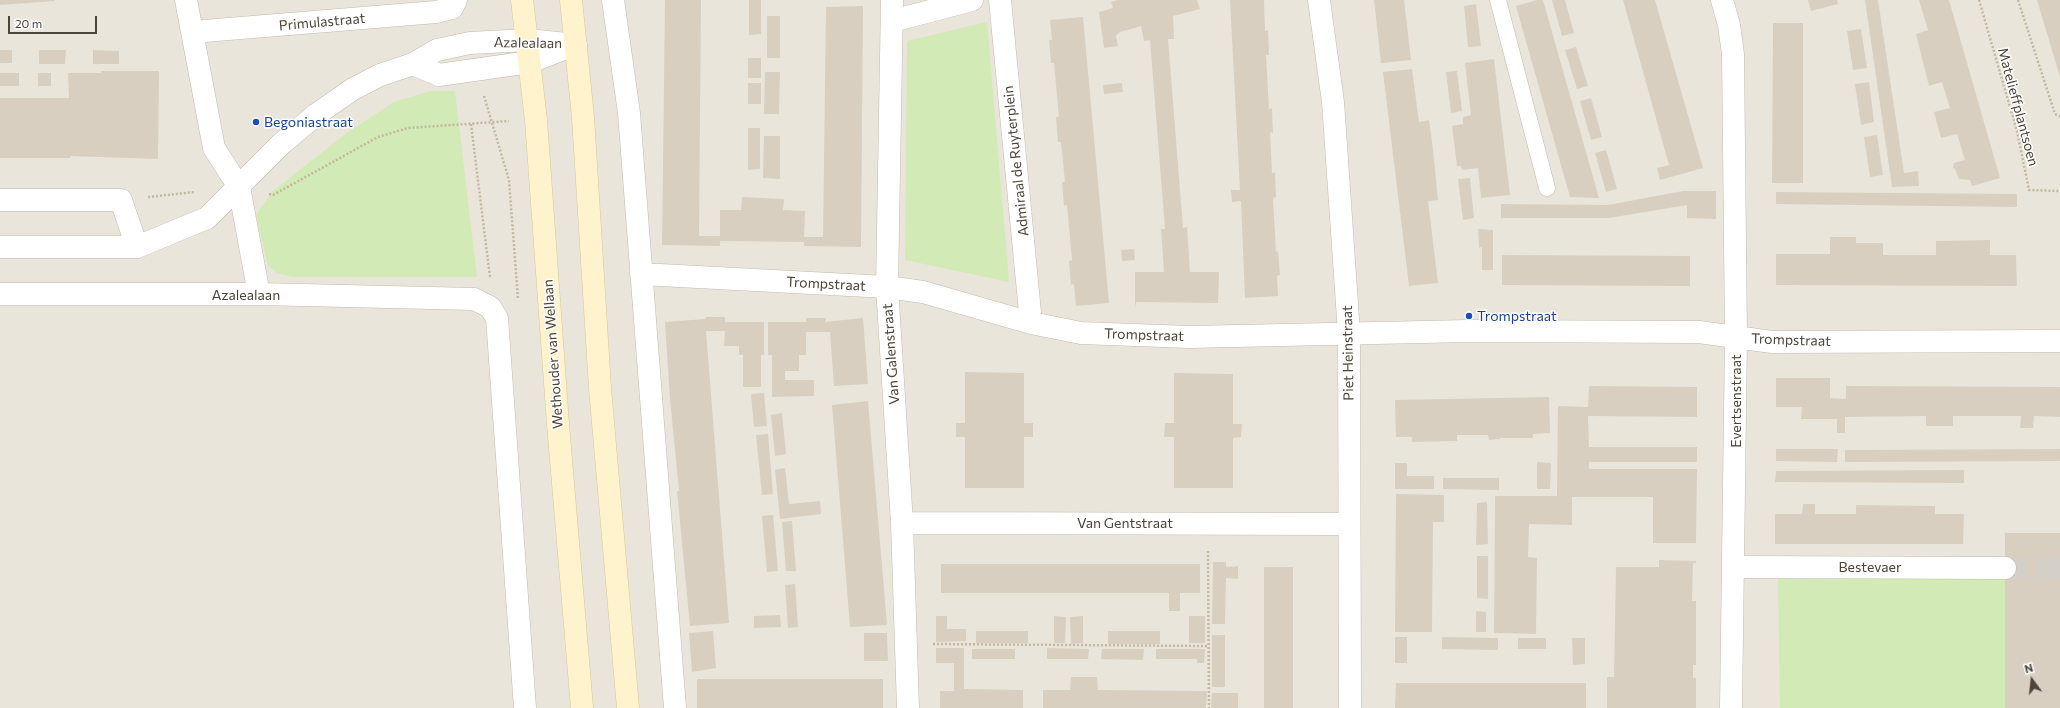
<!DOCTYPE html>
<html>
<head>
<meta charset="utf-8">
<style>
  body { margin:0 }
  #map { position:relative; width:2060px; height:708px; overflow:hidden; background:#f6f3ec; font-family:Commissioner,sans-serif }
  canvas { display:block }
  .north { position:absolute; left:2012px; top:660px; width:40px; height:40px; -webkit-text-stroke:3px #fff; paint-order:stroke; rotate:345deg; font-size:11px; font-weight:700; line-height:16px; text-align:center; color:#4b4439 }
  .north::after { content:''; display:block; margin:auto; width:14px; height:18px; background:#4b4439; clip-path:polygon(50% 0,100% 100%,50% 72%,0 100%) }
  .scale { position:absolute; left:8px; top:16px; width:89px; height:18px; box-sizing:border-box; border:2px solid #4b4439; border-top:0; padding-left:5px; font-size:12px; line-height:14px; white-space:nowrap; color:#4b4439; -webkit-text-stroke:3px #fff; paint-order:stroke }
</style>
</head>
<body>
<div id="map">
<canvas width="2060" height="708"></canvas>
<div class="north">N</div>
<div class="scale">20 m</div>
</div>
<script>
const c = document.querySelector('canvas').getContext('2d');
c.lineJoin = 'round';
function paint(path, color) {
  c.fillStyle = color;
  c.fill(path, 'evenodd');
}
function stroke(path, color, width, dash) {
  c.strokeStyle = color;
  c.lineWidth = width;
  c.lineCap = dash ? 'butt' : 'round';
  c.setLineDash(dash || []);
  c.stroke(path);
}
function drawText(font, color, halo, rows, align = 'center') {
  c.font = font + ' Commissioner,sans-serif';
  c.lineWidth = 3;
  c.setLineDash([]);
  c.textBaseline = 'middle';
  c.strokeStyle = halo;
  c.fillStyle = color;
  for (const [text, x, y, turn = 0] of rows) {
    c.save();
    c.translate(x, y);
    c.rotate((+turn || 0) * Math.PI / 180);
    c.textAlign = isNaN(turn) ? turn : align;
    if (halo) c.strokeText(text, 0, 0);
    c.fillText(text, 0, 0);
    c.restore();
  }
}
const residential = new Path2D(`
  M0 0H2060V708H0Z`);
const green = new Path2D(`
  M987 22 1009 282 905 260 907 41Z
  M430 91H455L477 277H293L277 273 268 266 256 215 273 191 344 135 394 102Z
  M2008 578 2006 708H1780L1778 579Z`);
const building = new Path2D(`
  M0 0H55V1L0 5Z
  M665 0H701L699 236H720V210H741L742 197 784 199 783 210 805 211 804 237H823L826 7 863 6 861 247 804 246V242L720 241V246L662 245Z
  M749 0H761V34L749 35Z
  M1117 0H1197L1200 9 1173 16 1174 39H1168L1183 228 1187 227 1190 272H1219L1218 303 1136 302 1135 308V272H1164L1161 229H1165L1150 40 1144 41 1141 26 1120 32 1116 36 1118 46 1104 48 1099 12 1113 8 1111 2Z
  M1230 0H1264L1265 31 1268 30 1269 55H1266L1269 109 1272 108 1273 133 1270 132 1272 173H1275L1276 197 1273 198 1276 252 1278 251 1280 275 1277 276 1278 296 1245 298 1241 201 1232 202 1231 190H1240Z
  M1374 0H1404L1411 60 1381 63Z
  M1537 0H1543L1599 198 1570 197 1516 6Z
  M1552 0H1565L1574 33 1562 36Z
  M1623 0H1655L1703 168 1660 180 1657 168 1669 165Z
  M1808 0H1837L1838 4 1811 11Z
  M1865 0H1878L1904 173 1918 171 1919 186 1892 187Z
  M1919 0H1949L2000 178 1972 186 1970 180 1959 179 1955 169 1953 168 1954 163 1965 160 1957 134 1941 138 1934 112 1950 108 1942 82 1929 86 1916 34 1928 30Z
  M2037 0H2060V77Z
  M1476 4 1481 46 1468 47 1464 6Z
  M767 16H780V58H767Z
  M1083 17 1109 303 1076 306 1074 284 1071 285 1069 261 1072 260 1067 205 1064 206 1062 182H1065L1061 142H1058L1056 117H1059L1054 63H1051L1049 40H1052L1050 20Z
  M1773 23H1803V183H1772Z
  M1861 29 1867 68 1853 70 1847 31Z
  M1576 47 1588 86 1577 89 1565 50Z
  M0 50H12V63H0Z
  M39 50H66L65 64H39Z
  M93 50 119 51V64H93Z
  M748 58H761V78H748Z
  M1494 59 1510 195 1481 198 1478 168 1462 170 1461 166H1457L1452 126 1463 124V117L1471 115 1465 63Z
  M1412 69 1419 122 1429 120 1433 149 1438 200 1428 201 1438 283 1409 286 1383 72Z
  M101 71H159L158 159 70 156V158H0V98H69L68 73H101Z
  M1457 71 1462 111 1451 113 1446 72Z
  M765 72H780L779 114H764Z
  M0 73H19V86H0Z
  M38 73H51V86H38Z
  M1869 82 1874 122 1861 125 1855 84Z
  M748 83H761V104H748Z
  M1122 83 1123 92 1104 94 1103 85Z
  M1591 98 1602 137 1591 140 1580 101Z
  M748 128H760V169L748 170Z
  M1877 135 1883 175 1870 177 1864 137Z
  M764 136H780V179L763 178Z
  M1606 150 1617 189 1606 192 1595 153Z
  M1470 178 1474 218 1463 220 1458 179Z
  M1683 191H1716V219L1687 218V205L1609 218H1501V204L1608 205Z
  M1776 192 2017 194V207L1776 204Z
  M1478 229 1493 230V270H1482V247L1479 248Z
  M1830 237H1856V243H1883V255H1936V241L1990 240V255H2016L2017 286 1776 285V254H1830Z
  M1134 249 1135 260 1122 261 1121 250Z
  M1502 255 1690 256V286L1502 285Z
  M706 317H725V322H764V355H761V387H743V355H739V346H724L725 331H706L729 623 690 626 677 491H679L670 399 665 322 705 319Z
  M806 318H826L825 322 863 318 868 384 834 386 830 332H806V355H799V371H785V380H814V396L772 397V355H768V322H806Z
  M965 372 1024 373V423H1033V437H1024V488H965V437H956V423H965Z
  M1174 373 1233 374V424H1242L1241 437 1233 438V488H1174V437H1164L1165 423H1174Z
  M1776 378H1830V398L1846 399V386L2060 387V417L2034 416 2033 428H2020L2021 416H1953V426H1926V416L1845 417V433H1837V419H1801L1802 407H1776Z
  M1589 386 1697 387V417L1588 416 1589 447H1697V462H1589V469H1697L1696 543H1653V497H1572V525L1529 524 1528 557 1537 558 1536 634 1494 633 1495 496H1557L1558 406 1588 407Z
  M764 393 767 426 754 427 751 394Z
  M1549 397 1550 433 1533 434V438H1500V439L1489 440 1488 435H1457V441L1412 442V437H1396L1395 400Z
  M868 401 887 625 850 627 832 405Z
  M782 413 786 454 775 456 771 415Z
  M768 434 773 494 762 495 756 435Z
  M1776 449H1838L1837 462 1776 461Z
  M2060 449V461L1845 462V450Z
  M1537 462 1551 463 1550 489H1537Z
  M1395 463H1407V476H1434V489H1395Z
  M785 468 789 504 820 501 821 514 780 519 775 470Z
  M1964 470V483L1775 482 1776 471Z
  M1443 478H1499V490L1443 489Z
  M1396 494 1444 495V522H1433L1432 632H1395Z
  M1487 502 1488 544 1476 545 1477 503Z
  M1803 504H1815V514H1856V505L1935 506V514H1964L1963 544H1775V514H1802Z
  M773 515 778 571 767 572 762 516Z
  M792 521 796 571H786L782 522Z
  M2005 533H2060V708H2005Z
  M1477 556H1488V599L1477 598Z
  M1659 560 1696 561V563H1693L1692 601H1696V665H1693V678H1696V708H1607V677H1614L1616 567H1659Z
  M1213 562H1226V567L1238 566V579L1226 578 1225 624H1212Z
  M941 564H1200V593H1180V611H1169V593H941Z
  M1264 567H1293V708H1264Z
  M795 584 798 627 788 628 785 585Z
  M1476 611 1486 612V632H1476Z
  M780 615 781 627 754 628V616Z
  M936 616H947V629H966V641L936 642Z
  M1054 616 1066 617 1065 643H1054Z
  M1083 616V643L1071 644 1070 617Z
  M1189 616H1205V643H1189Z
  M713 631 716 668 692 672 689 633Z
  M976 631H1028V643H976Z
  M1108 631H1160V644H1108Z
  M864 633H887L888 661H864Z
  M1212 635H1225V687H1212Z
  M1395 637H1407V663H1395Z
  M1442 637 1498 638V650L1442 649Z
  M1518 638H1546V649H1518Z
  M1572 638H1585V664L1573 665Z
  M936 648H964V689L1023 690V708H940V691H954V663H936Z
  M1047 648 1089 649 1088 659H1047Z
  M972 649H1015V659H972Z
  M1102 649H1144L1143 660 1101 659Z
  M1156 649H1205L1204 663H1197V659H1156Z
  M1071 677H1097L1098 690 1207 691 1206 708H1043V690H1070Z
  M697 679H883V708H697Z
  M1396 683H1586V708H1395Z
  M1212 693H1238V708H1211Z`);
const pedestrianTunnel = new Path2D(`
  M2005 568H2060`);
const path = new Path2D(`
  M1979 0 2017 131 2029 190 2060 191
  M2018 0 2055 114 2060 116
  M484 96 509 180 518 299
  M471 124 490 277
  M269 194 273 195 378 137 408 128 509 121
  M148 197 195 192
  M1208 551 1209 708
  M933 644 1208 646`);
const service = new Path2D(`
  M1498 0 1547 188`);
const pedestrian = new Path2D(`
  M1735 567 2005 568`);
const minor = new Path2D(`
  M186 0 214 148 239 187 259 294
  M613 0 629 113 675 708
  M892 0 887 287 902 523 908 708
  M1000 0 1031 323
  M1319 0 1333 102 1349 333 1350 708
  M1722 0 1729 25 1733 54 1736 337 1731 708
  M892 21 972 0
  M192 32 436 12 452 8 456 0
  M413 64 439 75 530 62 571 46
  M0 200H121L137 247
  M0 247H137L207 218 281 144 317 114 353 89 380 75 413 64 437 50 470 43 528 40 576 45
  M641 274 887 287 923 292 1031 323 1081 333 1189 337 1469 331 1699 332 1772 342 2060 341
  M0 294H259L474 299 490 307 497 318 525 708
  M902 523 1348 524`);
const secondary = new Path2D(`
  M522 0 536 120 558 424 582 708
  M571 0 583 117 600 388 628 708`);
const markers = [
  [256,122,4,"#1a4fb4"],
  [1469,316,4,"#1a4fb4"]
];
const streetNames = [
  ["Primulastraat",322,22,-5],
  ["Azalealaan",528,43,1],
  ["Matelieffplantsoen",2018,107,75],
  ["Admiraal de Ruyterplein",1016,161,-96],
  ["Trompstraat",826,284,3],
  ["Azalealaan",246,295],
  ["Trompstraat",1144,335,2],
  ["Trompstraat",1791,340,2],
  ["Piet Heinstraat",1348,353,-91],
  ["Wethouder van Wellaan",553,354,-94],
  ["Van Galenstraat",891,354,-94],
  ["Evertsenstraat",1736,401,-90],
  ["Van Gentstraat",1125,523],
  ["Bestevaer",1870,567]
];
const transitNames = [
  ["Begoniastraat",264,122],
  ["Trompstraat",1477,316]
];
paint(residential, '#eae5da');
paint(green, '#d2eab5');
paint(building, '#d8cfc1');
stroke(pedestrianTunnel, '#d4d0c8', 22, [22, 11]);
stroke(service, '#c2bbae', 17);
stroke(pedestrian, '#c2bbae', 23);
stroke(minor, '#c2bbae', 23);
stroke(secondary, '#d6c79b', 23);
stroke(path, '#c4b79f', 2.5, [2, 2]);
stroke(service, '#fff', 16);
stroke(pedestrian, '#fff', 22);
stroke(minor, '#fff', 22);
stroke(secondary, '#fff3cd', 22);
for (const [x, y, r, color] of markers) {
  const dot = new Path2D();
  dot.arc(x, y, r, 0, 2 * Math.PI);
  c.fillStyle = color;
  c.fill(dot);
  stroke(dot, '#fff', 1.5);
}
drawText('14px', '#4b4439', '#fff', streetNames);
drawText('14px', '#164399', '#fff', transitNames, 'left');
</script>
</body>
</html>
